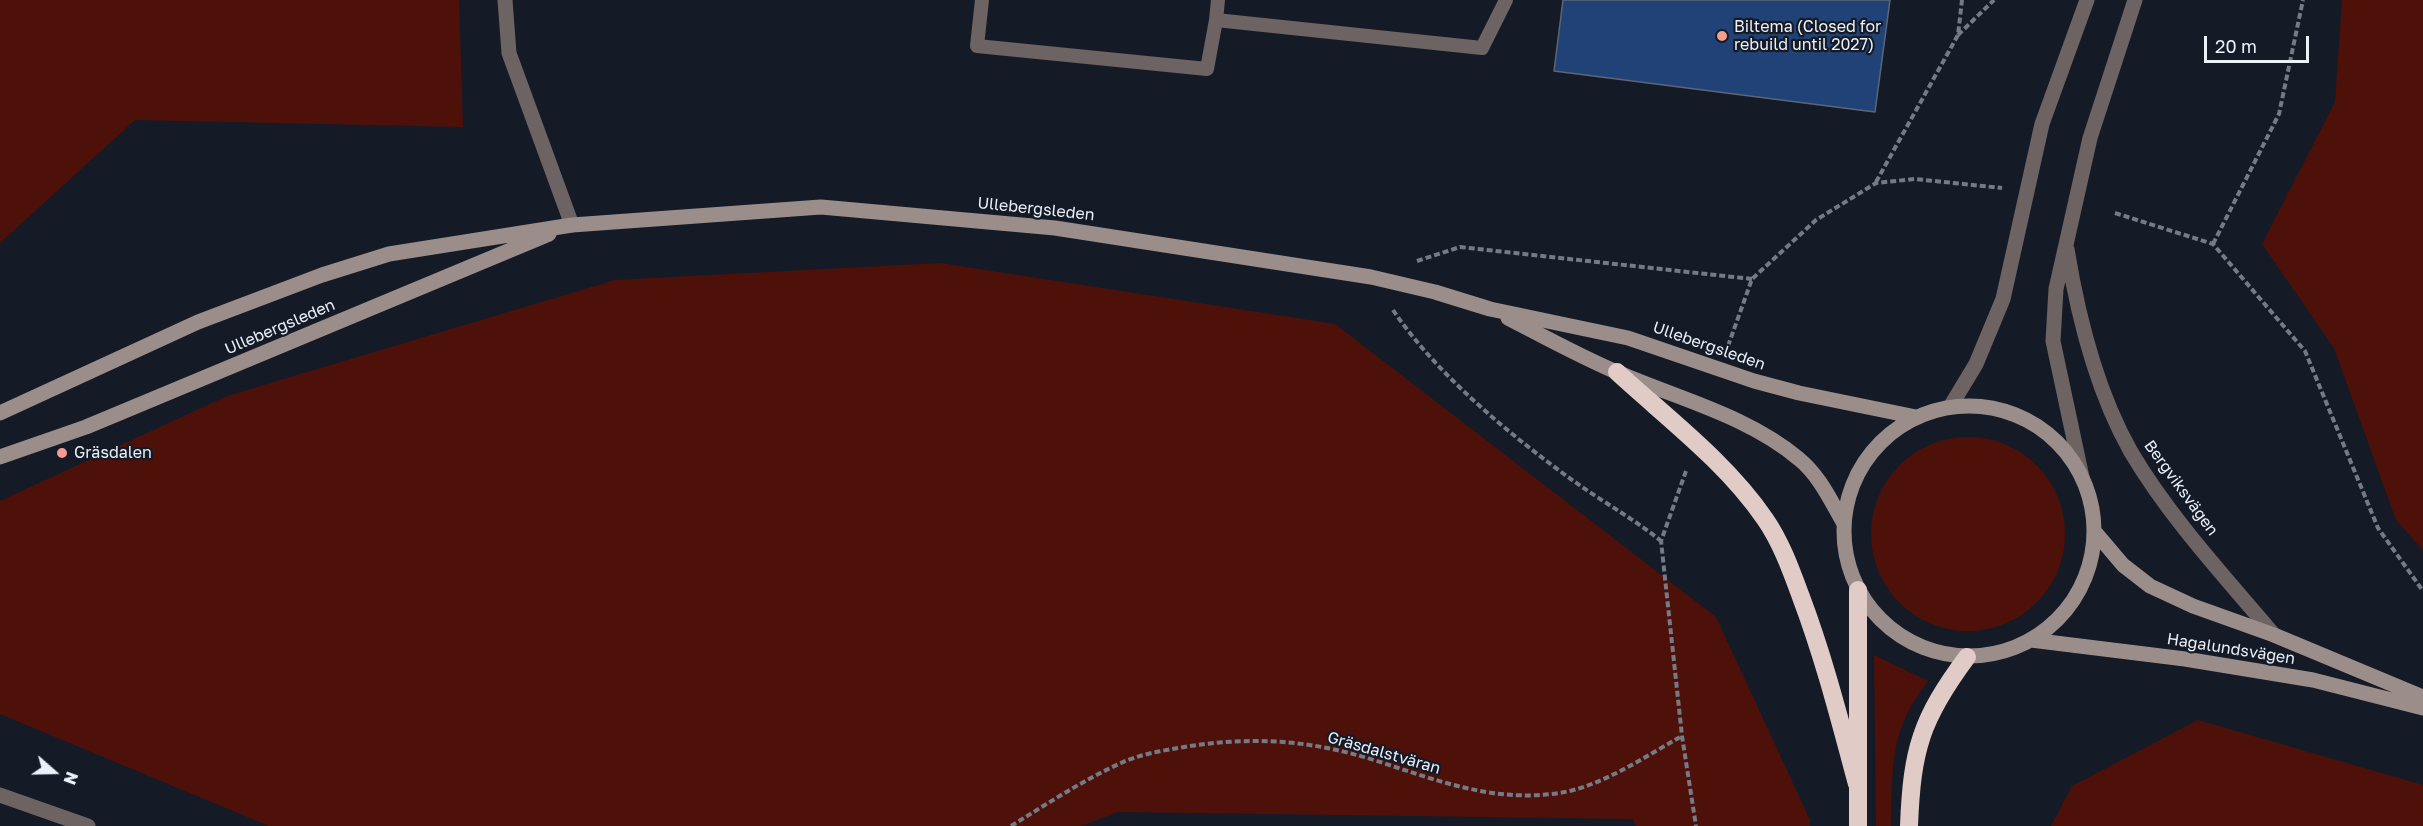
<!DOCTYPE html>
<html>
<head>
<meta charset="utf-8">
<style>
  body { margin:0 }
  #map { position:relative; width:2423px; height:826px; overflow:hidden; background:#141b27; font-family:"Golos Text",sans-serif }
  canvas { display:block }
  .north { position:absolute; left:24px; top:742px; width:60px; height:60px; -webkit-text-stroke:4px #141b27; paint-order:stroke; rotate:110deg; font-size:16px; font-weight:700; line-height:24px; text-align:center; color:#ebf0f9 }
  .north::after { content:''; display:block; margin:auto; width:21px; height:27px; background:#ebf0f9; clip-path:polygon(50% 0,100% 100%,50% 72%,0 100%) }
  .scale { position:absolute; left:2204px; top:36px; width:105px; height:27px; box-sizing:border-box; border:3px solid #ebf0f9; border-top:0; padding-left:8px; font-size:18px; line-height:21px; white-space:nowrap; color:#ebf0f9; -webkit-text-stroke:4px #141b27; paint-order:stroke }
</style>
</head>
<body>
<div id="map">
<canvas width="2423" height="826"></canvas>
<div class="north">N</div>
<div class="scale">20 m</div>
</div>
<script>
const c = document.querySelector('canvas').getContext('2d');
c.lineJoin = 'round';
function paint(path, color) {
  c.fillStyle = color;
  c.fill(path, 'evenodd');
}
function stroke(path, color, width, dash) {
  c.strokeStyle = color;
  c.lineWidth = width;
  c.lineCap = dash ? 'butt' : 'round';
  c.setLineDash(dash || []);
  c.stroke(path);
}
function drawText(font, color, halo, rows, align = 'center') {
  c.font = font + ' "Golos Text",sans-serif';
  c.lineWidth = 4.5;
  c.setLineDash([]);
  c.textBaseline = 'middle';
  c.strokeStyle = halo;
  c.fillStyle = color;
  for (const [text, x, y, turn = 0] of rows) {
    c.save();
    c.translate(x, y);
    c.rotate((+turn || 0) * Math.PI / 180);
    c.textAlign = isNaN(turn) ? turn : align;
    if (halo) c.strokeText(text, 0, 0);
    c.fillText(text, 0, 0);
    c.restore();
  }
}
const green = new Path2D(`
  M0 0H459L463 127 135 120 0 243Z
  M2342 0H2423V550L2396 520 2334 348 2262 244 2335 102Z
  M940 263 1335 324 1716 617 1810 820V826H1636L1633 819 1118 812 1081 826H269L0 714V501L227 396 615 280Z
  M1871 534a97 97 0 1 1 194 0a97 97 0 1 1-194 0Z
  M1874 655 1928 681C1889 731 1893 766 1891 826H1876Z
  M2198 720 2423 785V826H2051L2072 786Z`);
const building = new Path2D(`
  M1563 0H1890L1875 112 1554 71Z`);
const path = new Path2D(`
  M1958 35 1994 0
  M1876 182 1958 35 1962 0
  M2115 213 2213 244 2305 351 2378 528 2423 591
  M2213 244 2279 114 2303 0
  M1417 261 1460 247 1752 279
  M1393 310C1437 375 1511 436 1575 482 1603 502 1634 519 1661 541
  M1728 346 1752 279 1816 220 1876 183 1915 179 2002 188
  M1686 471 1661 541 1682 736 1696 826
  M1011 826C1047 804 1083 780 1121 763 1138 755 1160 751 1178 748 1248 736 1307 739 1374 760 1436 780 1493 803 1559 793 1601 787 1646 756 1682 736`);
const service = new Path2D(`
  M982 0 977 46 1207 69 1216 20 1482 48 1506 0
  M1216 20 1218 0`);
const minor = new Path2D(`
  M505 0 509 53 572 225
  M0 795 88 826`);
const tertiary = new Path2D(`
  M2067 249C2078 317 2097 392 2131 452 2170 518 2225 577 2274 635
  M1950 407 1976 364 2003 299 2042 124 2087 0
  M2082 477 2053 341 2056 289 2090 138 2135 0`);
const secondary = new Path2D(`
  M1508 318C1545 337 1581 357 1619 373 1679 399 1748 416 1799 459 1819 475 1831 501 1843 522
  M1844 531a125 125 0 1 1 250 0a125 125 0 1 1-250 0Z
  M0 413 198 322 322 275 389 254 572 225 821 207 1055 228 1371 277 1435 292 1490 309 1628 338 1754 381 1799 393 1916 417
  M0 457 86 427 549 234
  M2095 532 2123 565 2150 586 2193 606 2274 635 2423 697
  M2031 640 2185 659 2313 680 2423 708`);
const motorway = new Path2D(`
  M1617 372C1667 418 1726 462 1765 519 1781 542 1791 570 1801 597 1824 658 1840 721 1857 784
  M1858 826V590
  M1909 826C1912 749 1921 719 1967 657`);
const markers = [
  [1722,36,6,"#f59d8e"],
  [62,453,6,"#f59d8e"]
];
const poiNames = [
  ["Biltema (Closed for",1734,27],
  ["rebuild until 2027)",1734,45],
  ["Gräsdalen",74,453]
];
const streetNames = [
  ["Ullebergsleden",1036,209,6],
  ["Ullebergsleden",280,327,-23],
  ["Ullebergsleden",1709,346,19],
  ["Bergviksvägen",2181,488,54],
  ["Hagalundsvägen",2231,649,9],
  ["Gräsdalstväran",1384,753,16]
];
paint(green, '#4e110a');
paint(building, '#214277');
stroke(building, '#5d6675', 1.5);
stroke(path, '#757b86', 4, [6, 3]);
stroke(service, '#6c6362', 14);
stroke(minor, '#6c6362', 15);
stroke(tertiary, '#6c6362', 15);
stroke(secondary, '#9b8d8a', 15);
stroke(motorway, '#e1cbc7', 18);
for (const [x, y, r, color] of markers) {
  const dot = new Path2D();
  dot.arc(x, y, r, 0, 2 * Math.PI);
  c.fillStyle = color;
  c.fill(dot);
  stroke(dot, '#141b27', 2);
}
drawText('16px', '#ebf0f9', '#141b27', poiNames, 'left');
drawText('16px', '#ebf0f9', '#141b27', streetNames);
</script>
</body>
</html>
